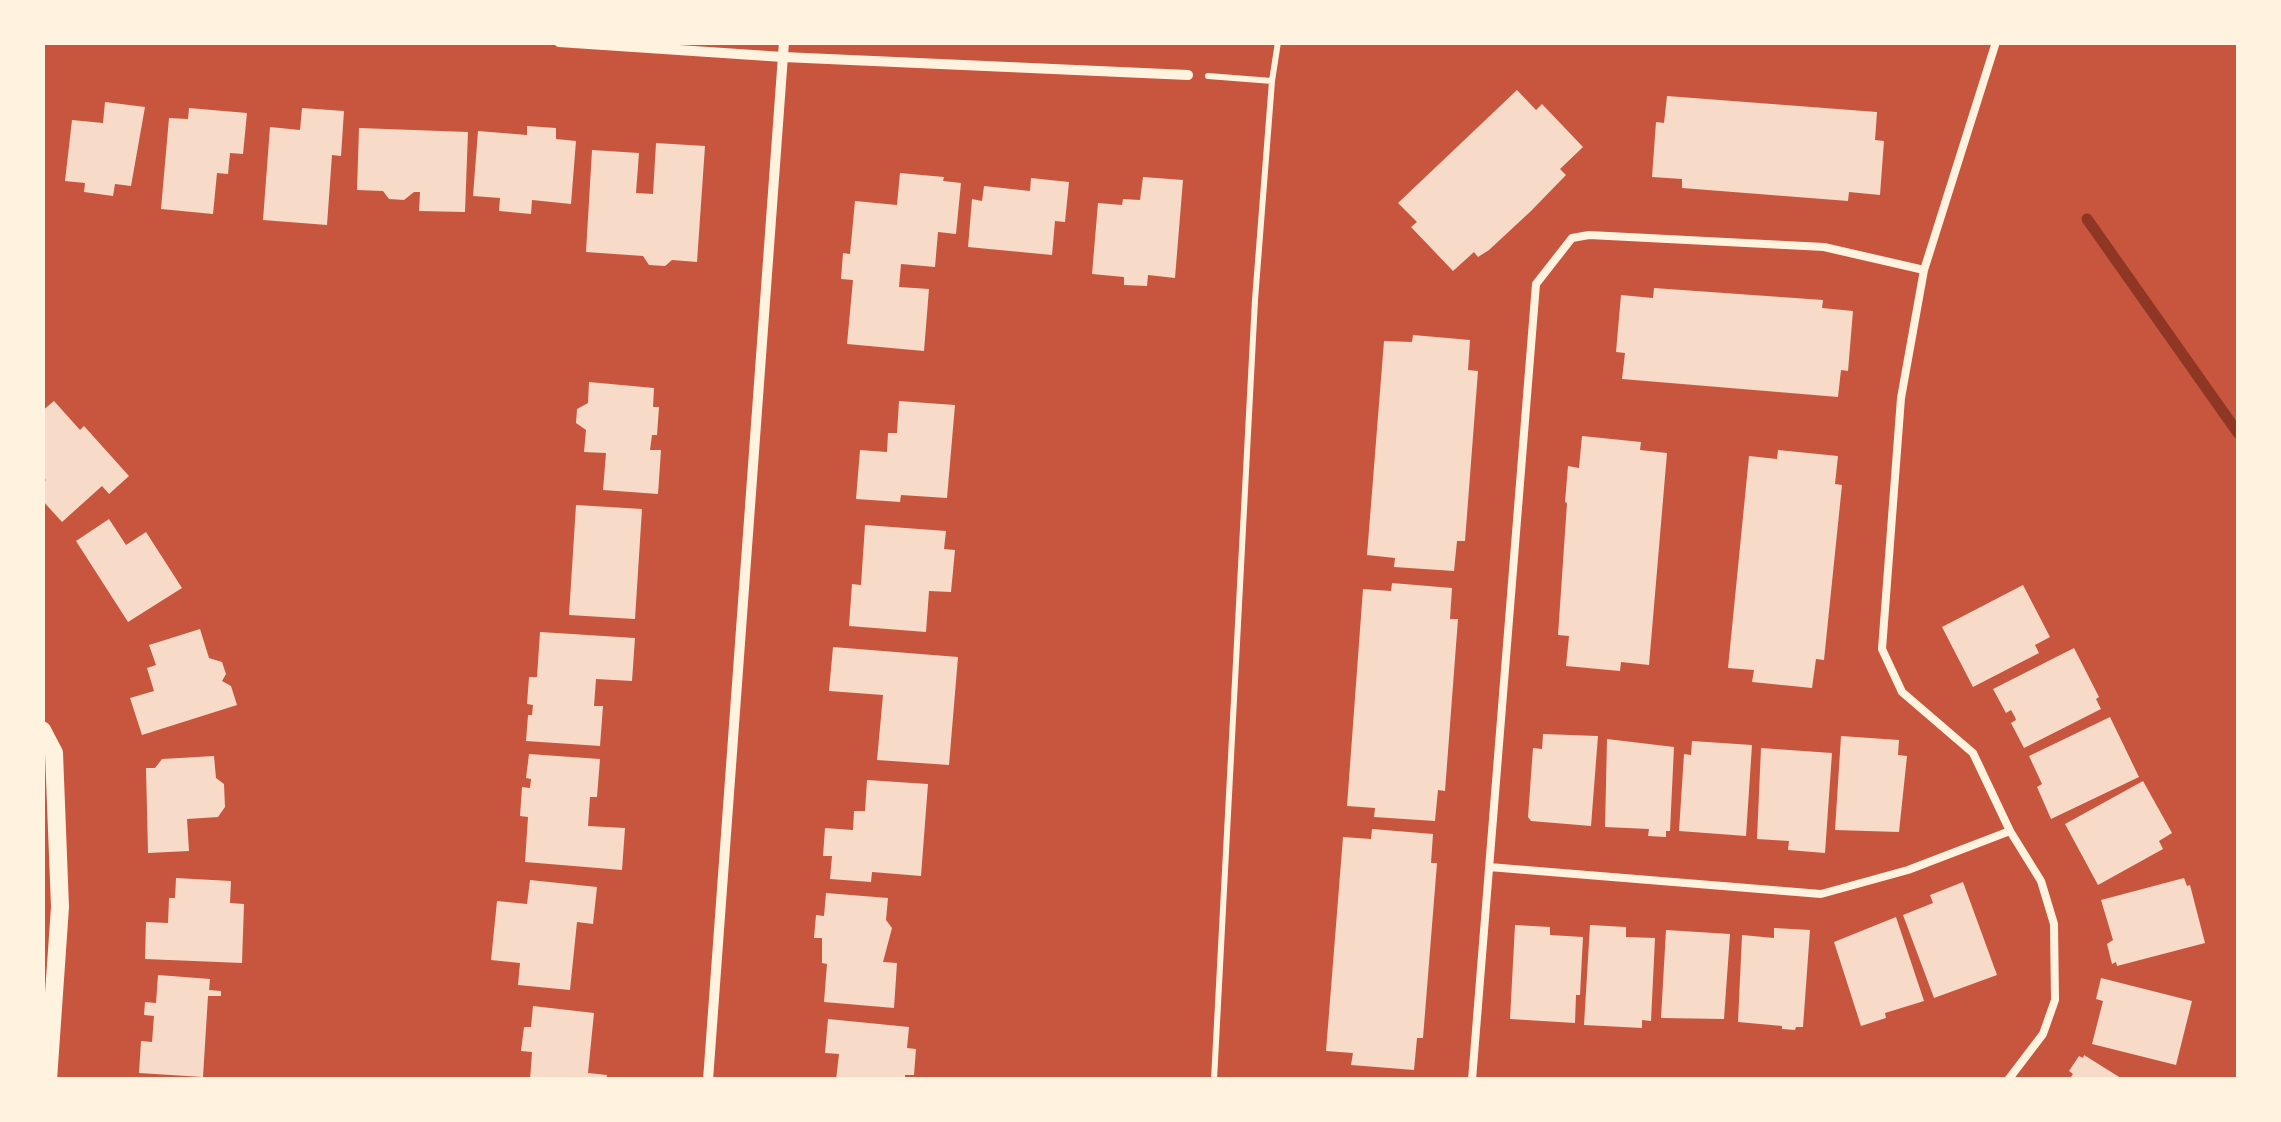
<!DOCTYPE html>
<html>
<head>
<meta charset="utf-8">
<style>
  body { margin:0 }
  #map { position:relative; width:2281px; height:1122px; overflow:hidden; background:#c8553d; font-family:Overpass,sans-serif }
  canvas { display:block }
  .frame { position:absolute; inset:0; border:45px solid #fff3e0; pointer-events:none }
</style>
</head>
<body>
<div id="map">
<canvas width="2281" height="1122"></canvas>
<div class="frame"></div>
</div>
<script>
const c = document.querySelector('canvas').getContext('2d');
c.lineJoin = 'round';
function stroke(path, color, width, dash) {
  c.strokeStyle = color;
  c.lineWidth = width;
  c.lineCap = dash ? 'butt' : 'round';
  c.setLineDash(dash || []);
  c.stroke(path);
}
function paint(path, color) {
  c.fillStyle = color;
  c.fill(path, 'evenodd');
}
const stream = new Path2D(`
  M2087 219 2238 433`);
const building = new Path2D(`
  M1517 90 1536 110 1542 104 1583 147 1560 169 1566 175 1531 211 1489 250 1478 257 1474 252 1453 271 1411 227 1417 222 1398 203Z
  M1667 96 1877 112 1875 140 1884 141 1880 195 1849 192 1848 201 1682 188V179L1652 177 1656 122 1664 123Z
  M105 102 145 107 131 186 115 184 113 196 84 192 85 183 65 181 72 120 103 123Z
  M189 108 247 113 243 154 230 153 228 174 217 173 213 214 161 209 169 118 188 119Z
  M302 108 344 111 341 156 332 155 327 225 263 220 270 127 300 130Z
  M527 126 556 128V139L576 141 571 204 532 200 531 214 499 211 500 198 473 196 478 131 527 135Z
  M359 128 468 132 465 212 419 211 420 192H414L404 200 389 199 383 191 357 190Z
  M656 143 705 146 697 262 672 260 665 266 649 265 643 256 586 252 592 150 639 153 636 193 653 194Z
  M900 173 944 177 943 181 961 183 956 234 938 232 935 267 901 264 899 287 929 289 924 351 847 344 853 280 841 279 843 253 850 254 855 201 897 205Z
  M1143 177 1183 180 1175 278 1148 275 1147 286 1124 285V277L1092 274 1098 203 1122 205 1123 199 1140 200Z
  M1031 178 1069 182 1065 222 1055 221 1052 255 968 247 972 199 982 201 984 186 1030 191Z
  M1654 288 1823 300 1822 308 1853 311 1848 371 1841 370 1838 397 1622 379 1625 353 1616 352 1621 295 1653 298Z
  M1413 335 1470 340 1468 370 1478 371 1465 541H1457L1454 571 1394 567 1395 558 1367 555 1384 341 1412 342Z
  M589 382 654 388 653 407H659L657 435H652L650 450H661L658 494 603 490 606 453 584 452 586 430 576 423 577 409 588 403Z
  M54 401 80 430 84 426 129 476 109 494 102 486 62 522 42 500V483L46 480 42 477V411Z
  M899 401 955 405 947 498 901 495 900 502 856 499 860 450 887 452 888 433H897Z
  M1582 436 1641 442 1640 450 1667 453 1649 665 1621 662 1620 671 1566 666 1569 636 1558 635 1567 503 1565 502 1568 466 1579 468Z
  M1778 450 1838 456 1835 484 1842 485 1824 660 1816 659 1812 688 1752 682 1754 670 1728 668 1749 456 1777 459Z
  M576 505 642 509 635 619 569 615Z
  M109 519 126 545 146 532 182 588 128 622 76 541Z
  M865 525 946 531 944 549 955 550 951 592 929 591 926 632 849 626 852 584 861 585Z
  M1392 583 1452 588 1450 619H1458L1445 791 1438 790 1435 821 1374 817 1375 808 1347 806 1363 589 1391 591Z
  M2023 585 2050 637 2035 645 2039 653 1973 687 1942 627Z
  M200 629 209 658 222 662 226 674 222 681 231 686 237 705 142 735 130 698 154 691 147 668 156 665 149 645Z
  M540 632 635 638 632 681 596 679 594 706H603L600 746 526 741 528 715H532L533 705 527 704 529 677H537Z
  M833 647 958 657 949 765 877 760 883 695 829 691Z
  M2074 648 2099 697 2096 699 2101 709 2024 748 2011 723 2016 720 2015 717 2011 710 2006 713 1993 689Z
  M2110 717 2139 777 2051 819 2037 787 2042 784 2029 756Z
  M1543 734 1598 736 1591 826 1531 821 1528 817 1533 748 1542 749Z
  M1841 736 1899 740 1898 755 1907 756 1899 832 1835 830Z
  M1607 739 1674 747 1670 831H1666V837L1648 836 1649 829 1605 827Z
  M1692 741 1752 745 1746 836 1679 831 1684 754 1691 755Z
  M1761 748 1832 753 1825 853 1788 850 1789 841 1757 839Z
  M529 754 600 759 597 797H590L588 826 625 828 622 870 525 862 528 817 520 816 522 787 530 788 531 779 526 778Z
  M214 756 216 778 224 784 225 807 218 817 187 819 189 851 148 853 146 768H155L162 759Z
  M867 780 928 784 921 876 872 872 871 882 830 879 832 856H823L825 828 853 830 854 811H865Z
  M2143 781 2172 833 2159 841 2163 849 2098 885 2065 824Z
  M1372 829 1433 834 1431 863H1437L1423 1038H1417L1414 1070 1351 1065 1353 1053 1326 1051 1343 837 1371 839Z
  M176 878 231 881 230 903 244 904 242 963 145 959 146 922 168 923 169 898H175Z
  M2184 878 2187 886 2190 885 2205 943 2117 966 2116 962 2112 964 2107 944 2113 940 2101 900Z
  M530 880 597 887 593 924 577 922 570 990 518 985 520 963 491 960 497 901 527 904Z
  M1963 882 1997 975 1934 998 1903 915 1933 903 1930 895Z
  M826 893 888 898 886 920 892 928 883 962 897 963 894 1008 824 1002 827 964 822 963V938H814L816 915 824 916Z
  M1896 917 1924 1001 1885 1013 1886 1018 1861 1026 1834 942Z
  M1515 925 1550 927V935L1583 937 1580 995H1576L1575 1023 1510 1019Z
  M1590 925 1626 927V937L1655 938 1651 1021 1642 1020V1028L1584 1025Z
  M1774 928 1810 930 1803 1027H1796L1795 1030 1782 1029V1026L1738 1022 1742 935 1774 938Z
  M1666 930 1730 934 1724 1019 1661 1018Z
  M158 975 210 979 209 990 221 991V996H208L203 1077 139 1073 141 1041 152 1042 154 1016 144 1015 145 1002 156 1003Z
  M2101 978 2192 1001 2176 1065 2092 1044 2103 1001 2096 999Z
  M533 1006 594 1013 588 1073 607 1075 606 1080H530L532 1052 521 1051 524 1027H531Z
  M828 1019 909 1027 907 1048 916 1049 914 1075H905V1080H836L839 1054 825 1053Z
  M2084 1055 2124 1080H2069L2073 1074 2069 1071 2079 1056 2083 1058Z`);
const path = new Path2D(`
  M1208 76 1272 81
  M1214 1080 1255 300 1272 81 1278 42`);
const service = new Path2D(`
  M1996 42 1924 270 1901 398 1882 649 1902 692 1973 753 2010 831 2041 881 2054 924 2055 1000 2043 1034 2008 1080
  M1489 867 1821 894 1908 870 2010 831
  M1472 1080 1536 284 1572 238 1589 235 1824 247 1924 270`);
const minor = new Path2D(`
  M559 42 783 57 1188 75
  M708 1080 784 42`);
const tertiary = new Path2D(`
  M42 730 54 753 60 907 48 1080`);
stroke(stream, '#8f3625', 11);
paint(building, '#f7dbc8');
stroke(path, '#fff3e0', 6);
stroke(service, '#fff3e0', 8);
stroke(minor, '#fff3e0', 10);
stroke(tertiary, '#fff3e0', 18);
</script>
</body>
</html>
